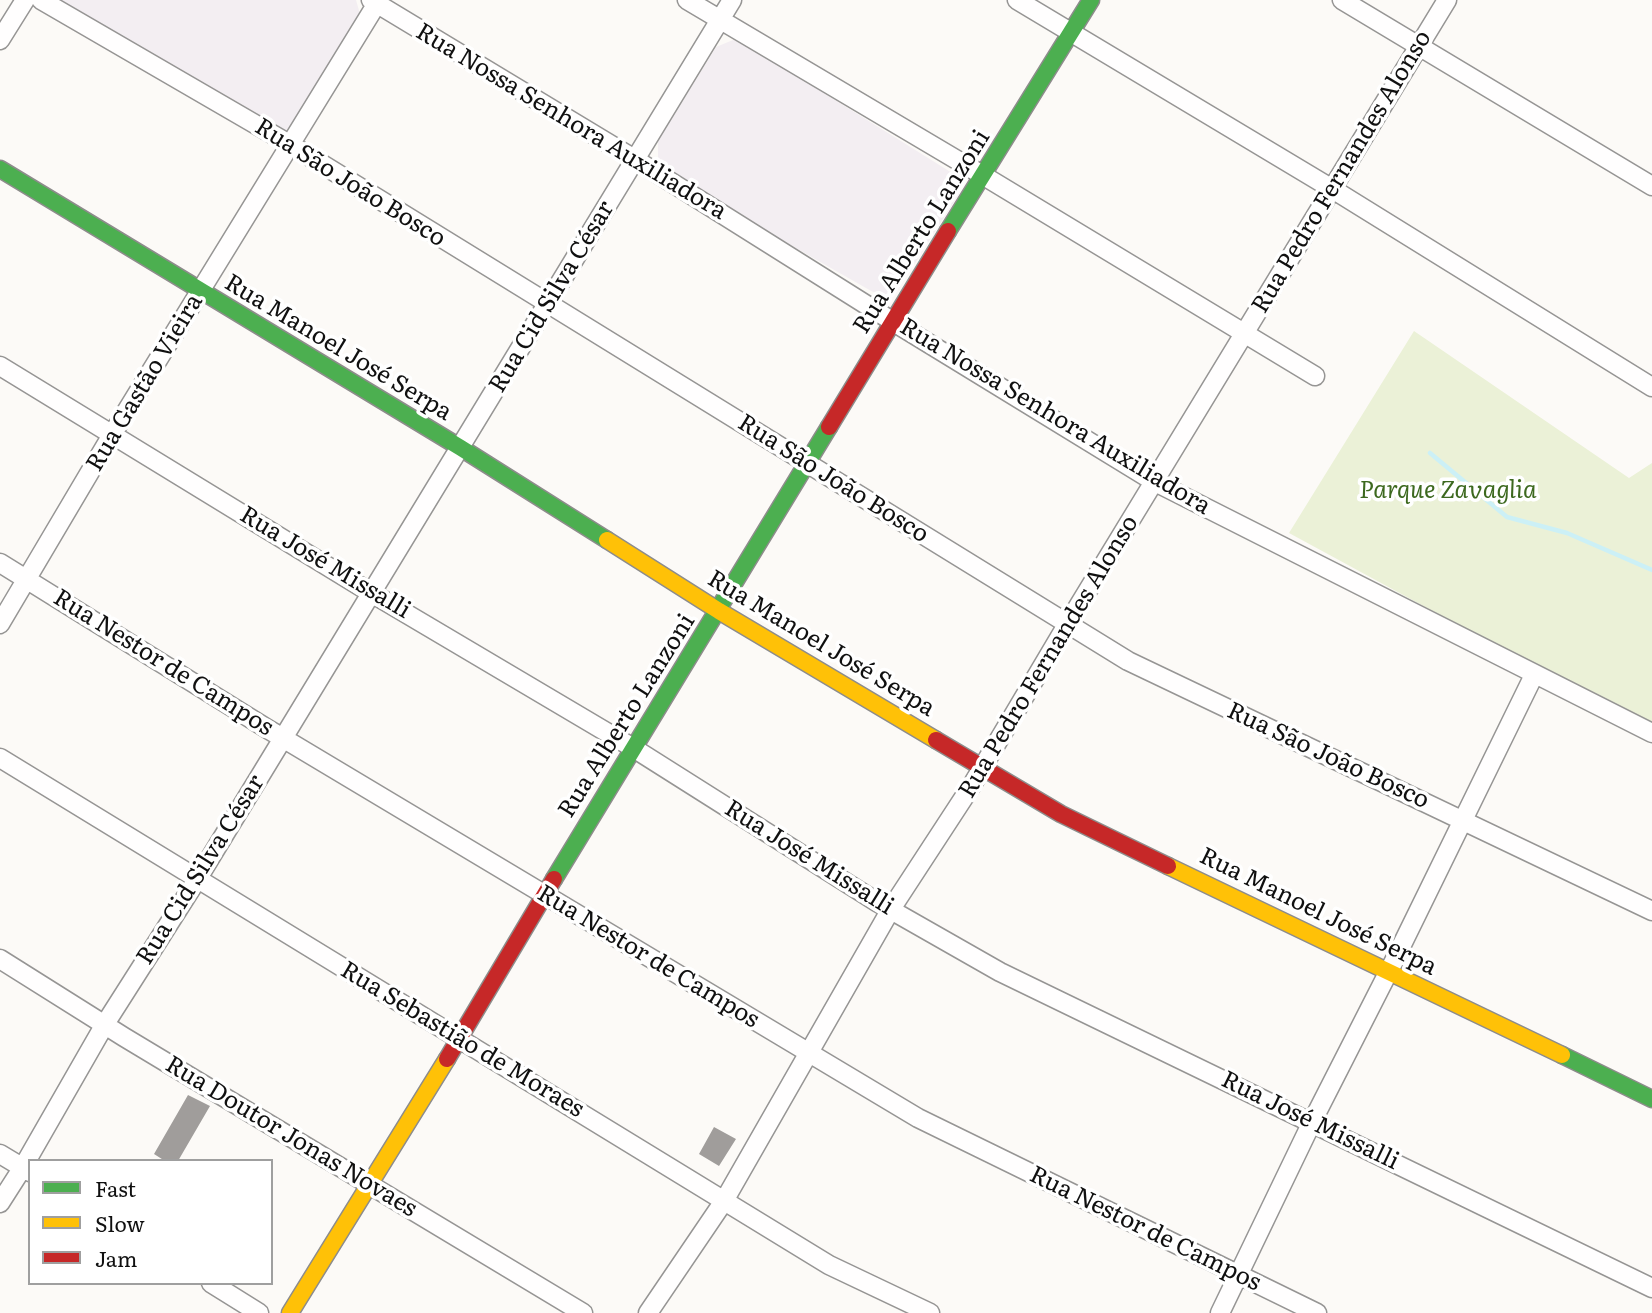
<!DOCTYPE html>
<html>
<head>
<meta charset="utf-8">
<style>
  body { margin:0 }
  #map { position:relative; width:1652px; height:1313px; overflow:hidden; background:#fcfaf7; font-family:Literata,serif }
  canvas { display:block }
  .legend { position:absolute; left:28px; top:1159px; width:245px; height:126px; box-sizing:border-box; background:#fff; border:2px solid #9f9f9f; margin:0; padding:9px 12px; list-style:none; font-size:21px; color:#101010 }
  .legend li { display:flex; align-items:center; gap:14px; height:35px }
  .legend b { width:35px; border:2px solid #9f9f9f }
</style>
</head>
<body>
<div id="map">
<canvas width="1652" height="1313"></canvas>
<ul class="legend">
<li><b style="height:9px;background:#4caf50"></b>Fast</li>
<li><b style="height:9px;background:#ffc107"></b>Slow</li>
<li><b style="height:9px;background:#c62828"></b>Jam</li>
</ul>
</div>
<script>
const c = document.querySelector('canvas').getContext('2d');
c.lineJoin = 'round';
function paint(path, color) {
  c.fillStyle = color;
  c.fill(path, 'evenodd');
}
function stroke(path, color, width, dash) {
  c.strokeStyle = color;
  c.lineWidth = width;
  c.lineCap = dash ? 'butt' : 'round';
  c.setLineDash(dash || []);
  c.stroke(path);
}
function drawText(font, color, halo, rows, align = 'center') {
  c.font = font + ' Literata,serif';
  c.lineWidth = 7;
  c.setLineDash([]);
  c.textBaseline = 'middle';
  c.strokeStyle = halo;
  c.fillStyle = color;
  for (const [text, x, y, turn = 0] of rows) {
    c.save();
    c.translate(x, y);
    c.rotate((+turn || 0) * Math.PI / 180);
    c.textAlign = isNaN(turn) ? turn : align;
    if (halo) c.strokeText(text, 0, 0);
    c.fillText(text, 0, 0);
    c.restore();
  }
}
const industrial = new Path2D(`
  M59 0H356L360 14 290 126 286 131 279 132Z
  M733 40 742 42 957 176 960 183 959 194 895 295H883L873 292 664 173 658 164V141L716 47Z`);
const green = new Path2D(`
  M1414 331 1629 478 1652 463V727L1604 704 1289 533Z`);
const stream = new Path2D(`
  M1430 453 1507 517 1567 533 1652 570`);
const building = new Path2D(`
  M188 1095 210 1106 178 1161H165L154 1154Z
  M714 1127 736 1139 719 1166 699 1154Z`);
const street = new Path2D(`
  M41 0 291 145 1128 661 1652 911
  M371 0 636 160 892 321 1155 482 1652 733
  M687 0 984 176 1315 376
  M1017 0 1334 190 1652 387
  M1342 0 1652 186
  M0 40 25 0
  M0 366 363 588 635 749 877 902 1000 972 1652 1288
  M0 563 266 728 918 1118 1317 1313
  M0 624 113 433 379 0
  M0 758 829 1265 930 1313
  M0 959 124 1037 583 1313
  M0 1154 30 1172
  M0 1203 23 1167 105 1024 198 878 732 0
  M211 1283 259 1313
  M648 1313 724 1201 891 909 972 785 1068 623 1447 0
  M1220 1313 1312 1122 1394 961 1534 675`);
const fast = new Path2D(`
  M0 169 461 448 607 540
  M948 231 1091 0
  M554 879 829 427
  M1562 1055 1652 1099`);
const slow = new Path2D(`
  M607 540 719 611 936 740
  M1168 866 1562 1055
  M290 1313 447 1059`);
const jam = new Path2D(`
  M829 427 948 231
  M936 740 1061 814 1168 866
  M447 1059 554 879`);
const streetNames = [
  ["Rua Nossa Senhora Auxiliadora",571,122,31],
  ["Rua Pedro Fernandes Alonso",1342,172,-59],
  ["Rua São João Bosco",350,183,32],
  ["Rua Alberto Lanzoni",922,232,-58],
  ["Rua Cid Silva César",552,297,-59],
  ["Rua Manoel José Serpa",338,348,31],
  ["Rua Gastão Vieira",145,383,-59],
  ["Rua Nossa Senhora Auxiliadora",1055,417,31],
  ["Rua São João Bosco",833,479,32],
  ["Rua José Missalli",325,563,31],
  ["Rua Manoel José Serpa",821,644,31],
  ["Rua Pedro Fernandes Alonso",1049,657,-59],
  ["Rua Nestor de Campos",163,663,32],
  ["Rua Alberto Lanzoni",627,716,-58],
  ["Rua São João Bosco",1328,756,25],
  ["Rua José Missalli",809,858,32],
  ["Rua Cid Silva César",201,870,-58],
  ["Rua Manoel José Serpa",1318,912,26],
  ["Rua Nestor de Campos",648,957,31],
  ["Rua Sebastião de Moraes",462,1040,31],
  ["Rua José Missalli",1310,1121,26],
  ["Rua Doutor Jonas Novaes",291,1137,31],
  ["Rua Nestor de Campos",1145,1229,26]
];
const parkNames = [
  ["Parque Zavaglia",1448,491]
];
paint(industrial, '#f3eef2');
paint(green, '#ebf1d7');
stroke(stream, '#ccf0f6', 4.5);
paint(building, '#a09d9b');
stroke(street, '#969594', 21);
stroke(fast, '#8d8c8b', 19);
stroke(slow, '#8d8c8b', 19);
stroke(jam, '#8d8c8b', 19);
stroke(street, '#fffefe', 18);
stroke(fast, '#4caf50', 16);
stroke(slow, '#ffc107', 16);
stroke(jam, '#c62828', 16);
drawText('24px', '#101010', '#fff', streetNames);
drawText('italic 24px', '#3d691f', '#fff', parkNames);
</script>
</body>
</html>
